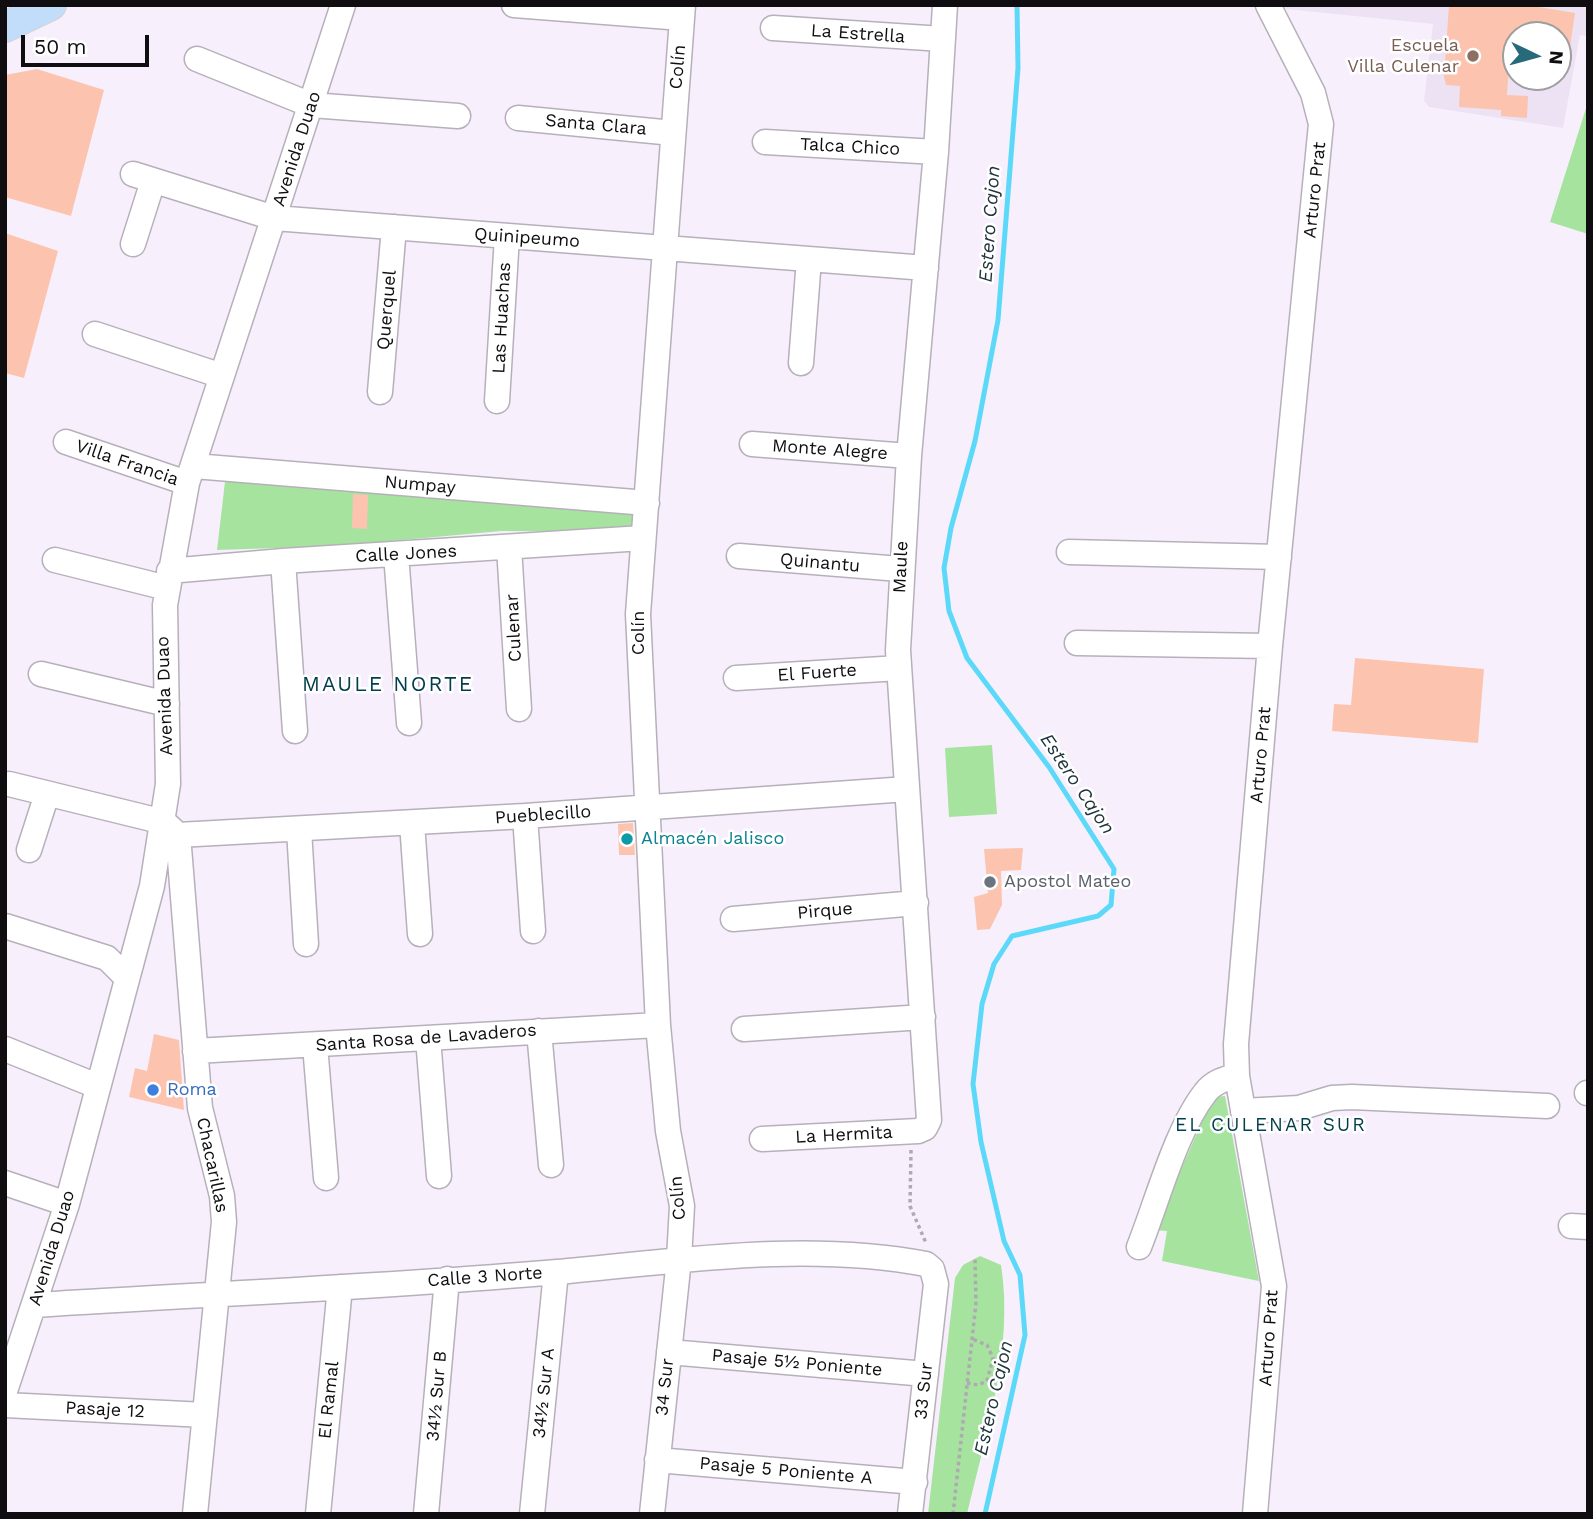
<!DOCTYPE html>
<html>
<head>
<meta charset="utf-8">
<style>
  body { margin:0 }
  #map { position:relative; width:1593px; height:1519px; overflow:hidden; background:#f7f0fc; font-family:"Work Sans",sans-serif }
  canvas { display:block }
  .frame { position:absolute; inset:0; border:7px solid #0f0d10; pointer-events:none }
  .north { position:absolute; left:1502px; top:21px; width:70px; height:70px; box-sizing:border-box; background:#fff; border:2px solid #9f9e9f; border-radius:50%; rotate:95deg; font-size:19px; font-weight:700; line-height:28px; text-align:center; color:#0f0d10 }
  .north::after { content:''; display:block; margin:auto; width:24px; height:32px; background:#276a7c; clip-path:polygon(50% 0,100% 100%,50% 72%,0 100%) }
  .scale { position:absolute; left:21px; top:35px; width:128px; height:32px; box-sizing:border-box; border:4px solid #0f0d10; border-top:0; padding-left:9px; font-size:21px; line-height:24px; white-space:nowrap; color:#0f0d10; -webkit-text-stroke:5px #fff; paint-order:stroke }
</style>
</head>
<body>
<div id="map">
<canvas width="1593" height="1519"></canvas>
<div class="frame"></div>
<div class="north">N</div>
<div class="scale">50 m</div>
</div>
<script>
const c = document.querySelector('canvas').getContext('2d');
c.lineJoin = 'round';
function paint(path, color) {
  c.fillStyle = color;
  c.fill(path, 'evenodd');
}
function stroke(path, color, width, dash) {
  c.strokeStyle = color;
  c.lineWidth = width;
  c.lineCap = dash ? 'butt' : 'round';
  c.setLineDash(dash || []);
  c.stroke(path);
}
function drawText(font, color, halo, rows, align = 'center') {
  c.font = font + ' "Work Sans",sans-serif';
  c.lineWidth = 5;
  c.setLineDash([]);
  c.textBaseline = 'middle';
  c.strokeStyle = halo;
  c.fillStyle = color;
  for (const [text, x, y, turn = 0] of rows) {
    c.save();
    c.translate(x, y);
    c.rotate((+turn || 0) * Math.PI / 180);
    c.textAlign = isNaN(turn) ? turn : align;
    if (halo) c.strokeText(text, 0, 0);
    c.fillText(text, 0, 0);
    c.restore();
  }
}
const built = new Path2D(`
  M1284 5H1588V36L1580 35 1563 128 1429 107 1424 101 1433 24 1286 9ZM1516 35H1558V77H1516Z`);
const green = new Path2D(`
  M1588 102V234L1550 222Z
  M226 473 636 508 634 532 501 531 337 546 217 550Z
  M992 745 997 814 949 817 945 748Z
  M1225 1096 1259 1281 1162 1261 1167 1231 1154 1230 1213 1097Z
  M980 1256 1001 1265C1014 1347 986 1434 967 1514H928L955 1278 963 1265Z`);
const stream = new Path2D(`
  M985 1514 1025 1335 1020 1275 1004 1241 981 1142 973 1084 982 1004 994 964 1012 936 1098 916 1111 905 1114 869 1049 767 967 658 949 611 944 568 951 528 975 441 998 320 1018 68 1017 5`);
const building = new Path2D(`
  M1449 5H1527L1575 13 1566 74 1558 73V35H1516V67L1509 66 1507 95 1528 96 1527 118 1501 116V110L1459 107 1460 86 1446 85 1444 77Z
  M37 69 104 90 71 216 5 197V75Z
  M5 233 58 251 24 378 5 373Z
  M353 494 368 495 367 529 352 528Z
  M1355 658 1484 669 1478 743 1332 731 1334 704 1351 705Z
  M633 823 635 855H619L618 824Z
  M1023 848 1021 870 1001 871 1002 905 990 929 977 930 974 897 988 893 984 849Z
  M154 1034 179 1040 184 1110 129 1097 135 1068 147 1071Z`);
const path = new Path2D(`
  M911 1150 910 1206 926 1243
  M967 1383 978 1385 987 1381 993 1358 987 1345 972 1339
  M953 1514 976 1303 975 1259`);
const minor = new Path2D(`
  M514 5 682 18
  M773 28 943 39
  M197 59 311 105 458 116
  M518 118 673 133
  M765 142 936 152
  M133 174 274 218 926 268
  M133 244 153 181
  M95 334 222 376
  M801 363 809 259
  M380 392 394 227
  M497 401 507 236
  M66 442 187 483
  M752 444 909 456
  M194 466 647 503
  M509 547 519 709
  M1069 552 1279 557
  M396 554 409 723
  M739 556 900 569
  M55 560 167 588
  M283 561 295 731
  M169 571 283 561 643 538
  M1077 643 1270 646
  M41 674 167 704
  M736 678 899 668
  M9 784 164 822 178 835 200 1108 222 1196 224 1222 195 1514
  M525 816 533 931
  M412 823 420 934
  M299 830 306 944
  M178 835 525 816 907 789
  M29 850 47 794
  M733 919 916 903
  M5 926 107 958 127 978
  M744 1029 923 1017
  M539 1031 551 1165
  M428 1038 439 1176
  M315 1045 326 1178
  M5 1049 97 1086
  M195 1051 658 1025
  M1587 1093H1588
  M1243 1111 1299 1108 1332 1098 1352 1097 1547 1106
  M762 1139 918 1131 925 1128 929 1120 898 650 909 456 936 152 945 5
  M5 1183 67 1204
  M1571 1226 1588 1227
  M1139 1247C1157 1202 1176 1130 1205 1093 1213 1082 1224 1079 1237 1076
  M35 1305C209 1294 384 1287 557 1272 678 1261 806 1241 926 1264L932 1269 936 1284 910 1514
  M669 1352 926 1374
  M5 1391 67 1204 152 886 168 784 165 605 187 483 343 5
  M5 1405 205 1415
  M657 1460 915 1482
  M318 1514 340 1287
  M426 1514 447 1279
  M532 1514 556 1272
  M652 1514 679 1259 682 1206 668 1131 658 1025 638 614 683 5
  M1255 1514 1274 1286 1237 1076 1236 1044 1270 646 1321 124 1313 93 1268 5`);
const major = new Path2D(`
  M5 27 51 5`);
const markers = [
  [1473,56,7,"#8d6e63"],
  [627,839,7,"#0f9aa8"],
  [990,882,7,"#6b7280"],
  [153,1090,7,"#3f7fe0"]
];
const streetNames = [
  ["La Estrella",858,34,4],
  ["Colín",678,67,-85],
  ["Santa Clara",596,125,5],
  ["Talca Chico",850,147,3],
  ["Avenida Duao",297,149,-72],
  ["Arturo Prat",1315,190,-84],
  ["Quinipeumo",527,238,4],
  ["Querquel",387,310,-85],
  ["Las Huachas",502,318,-87],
  ["Monte Alegre",830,450,4],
  ["Villa Francia",127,463,19],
  ["Numpay",420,485,5],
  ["Calle Jones",406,554,-3],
  ["Quinantu",820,563,5],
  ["Maule",901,567,-87],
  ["Culenar",514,628,-93],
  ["Colín",639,633,-90],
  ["El Fuerte",817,673,-4],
  ["Avenida Duao",165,696,-92],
  ["Arturo Prat",1261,755,-85],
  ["Pueblecillo",543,815,-4],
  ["Pirque",825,911,-5],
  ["Santa Rosa de Lavaderos",426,1038,-4],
  ["La Hermita",844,1135,-3],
  ["Chacarillas",212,1165,78],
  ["Colín",678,1198,-95],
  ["Avenida Duao",52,1248,-73],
  ["Calle 3 Norte",485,1277,-4],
  ["Arturo Prat",1269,1338,-86],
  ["Pasaje 5½ Poniente",797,1363,5],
  ["34 Sur",665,1387,-84],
  ["33 Sur",924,1391,-84],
  ["34½ Sur A",544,1393,-84],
  ["34½ Sur B",437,1396,-85],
  ["El Ramal",329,1400,-84],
  ["Pasaje 12",105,1410,3],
  ["Pasaje 5 Poniente A",786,1471,5]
];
const educationNames = [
  ["Escuela",1459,46],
  ["Villa Culenar",1459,67]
];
const cultureNames = [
  ["Almacén Jalisco",641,839]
];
const worshipNames = [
  ["Apostol Mateo",1004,882]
];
const shopNames = [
  ["Roma",167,1090]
];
const waterNames = [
  ["Estero Cajon",990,224,-86],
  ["Estero Cajon",1077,784,56],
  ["Estero Cajon",994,1398,-77]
];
const neighbourhoodNames = [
  ["EL CULENAR SUR",1271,1125]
];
const quarterNames = [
  ["MAULE NORTE",388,685]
];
paint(built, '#ede2f4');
paint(green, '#a6e39e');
stroke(stream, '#5cd9f9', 5);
paint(building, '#fcc4af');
stroke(minor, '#b7b0bb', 27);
stroke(major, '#d4d3d4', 32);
stroke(path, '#aea9b2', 3.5, [3.5, 3.5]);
stroke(minor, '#fff', 24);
stroke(major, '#c1ddf9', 30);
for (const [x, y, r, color] of markers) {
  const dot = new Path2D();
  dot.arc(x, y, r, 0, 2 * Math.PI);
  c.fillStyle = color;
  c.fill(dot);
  stroke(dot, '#fff', 2.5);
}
drawText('18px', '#0f0d10', '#fff', streetNames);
drawText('18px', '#785e54', '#fff', educationNames, 'right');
drawText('18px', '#0d838f', '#fff', cultureNames, 'left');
drawText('18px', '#5b616d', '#fff', worshipNames, 'left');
drawText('18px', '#366cbe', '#fff', shopNames, 'left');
drawText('italic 19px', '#20363c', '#fff', waterNames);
c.letterSpacing = '2px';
drawText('19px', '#013d4b', '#fff', neighbourhoodNames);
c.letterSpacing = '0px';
c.letterSpacing = '2px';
drawText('21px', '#013d4b', '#fff', quarterNames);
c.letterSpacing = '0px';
</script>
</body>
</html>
